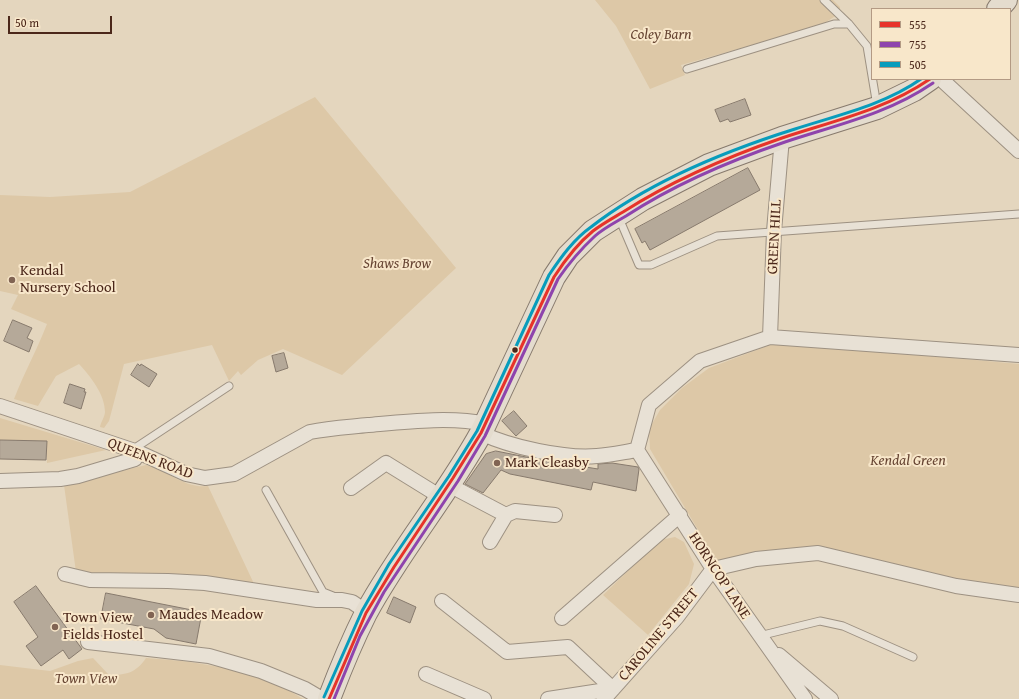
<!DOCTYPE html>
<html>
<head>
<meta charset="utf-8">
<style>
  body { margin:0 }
  #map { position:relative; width:1019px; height:699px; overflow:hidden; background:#e4d6be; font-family:"Gentium Book Plus",serif }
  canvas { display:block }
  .legend { position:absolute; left:871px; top:8px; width:140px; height:72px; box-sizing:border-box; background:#f8e7ca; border:1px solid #b39a84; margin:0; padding:5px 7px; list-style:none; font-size:12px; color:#4b271a }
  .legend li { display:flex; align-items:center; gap:8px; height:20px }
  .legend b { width:20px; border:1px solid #b39a84 }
  .scale { position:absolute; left:8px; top:16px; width:104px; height:18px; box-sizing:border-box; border:2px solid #4b271a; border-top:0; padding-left:5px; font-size:12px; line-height:14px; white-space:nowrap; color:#4b271a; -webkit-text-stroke:3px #f8e7ca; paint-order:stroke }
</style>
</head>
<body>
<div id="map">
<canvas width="1019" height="699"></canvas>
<ul class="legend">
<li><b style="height:5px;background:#e7332a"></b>555</li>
<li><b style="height:5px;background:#8e44ad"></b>755</li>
<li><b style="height:5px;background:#089cbc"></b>505</li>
</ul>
<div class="scale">50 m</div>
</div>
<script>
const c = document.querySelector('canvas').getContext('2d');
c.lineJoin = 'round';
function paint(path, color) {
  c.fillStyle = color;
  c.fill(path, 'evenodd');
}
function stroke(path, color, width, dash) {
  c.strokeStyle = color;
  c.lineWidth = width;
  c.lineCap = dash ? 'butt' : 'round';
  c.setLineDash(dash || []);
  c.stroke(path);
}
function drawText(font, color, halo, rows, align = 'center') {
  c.font = font + ' "Gentium Book Plus",serif';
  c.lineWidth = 4;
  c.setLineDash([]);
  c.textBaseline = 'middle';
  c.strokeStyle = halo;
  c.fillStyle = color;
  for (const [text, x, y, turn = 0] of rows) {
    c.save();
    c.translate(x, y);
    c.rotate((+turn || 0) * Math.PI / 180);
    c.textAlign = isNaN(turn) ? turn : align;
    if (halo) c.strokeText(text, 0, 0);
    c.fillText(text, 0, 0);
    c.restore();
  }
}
const green = new Path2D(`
  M595 0H833L840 7V13L820 26 681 65 685 75 650 89 616 26Z
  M315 97 456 268 342 375 283 349 258 360 241 375 238 371 229 381 212 345 124 364 109 421 104 428 100 427C101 422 105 416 105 412 105 394 90 376 79 364L56 376 38 406 14 399C24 373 37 350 47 324L11 309 18 295 0 291V195L50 197 130 192Z
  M778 342 1019 364V590L973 584 817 549 716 560 650 449 649 429 660 410 682 388 709 368Z
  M0 418 106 450 47 463 46 441 0 440Z
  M146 465C167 470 185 489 208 486L256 588 76 572 64 485Z
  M675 537 684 542 694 564 689 584 648 635 603 595 660 540Z
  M93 658 109 675C126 675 136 673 146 658 197 661 259 670 303 699H0V665L50 671 78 661Z`);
const building = new Path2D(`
  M745 99 751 115 730 122 728 119 720 122 715 110Z
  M748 168 760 190 650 250 645 241 642 243 635 229Z
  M13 320 32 328 27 338 33 341 29 352 4 341Z
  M284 353 288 368 276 372 272 356Z
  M138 364 140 366 141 364 157 374 149 387 131 375Z
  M70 384 85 389 84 392H86L81 409 64 403Z
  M514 411 527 426 516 436 502 421Z
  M0 440 47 441 46 460 0 459Z
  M496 451 536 459 598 469V464L612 463 638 467 639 469 636 491 593 482 591 490 510 474 501 470 483 493 465 484 486 454Z
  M36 586 82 649 69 659 63 650 41 666 26 646 38 637 14 602Z
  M106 593 202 612 196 644 166 638 154 629 101 619Z
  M394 597 416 607 410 623 387 613Z`);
const service = new Path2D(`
  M824 0 849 24 867 46 877 106
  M687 69 834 24H849
  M619 218 639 265H651L717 236 1019 214
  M132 450 229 386
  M266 490 323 592 333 596
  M759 636 820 621 843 626 913 657`);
const minor = new Path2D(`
  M941 79 1019 151
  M770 337 774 231 782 138
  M0 406 138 452 186 474 205 478 234 474 310 432C329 428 349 427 368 425 402 422 452 416 485 424
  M481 433C510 447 565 459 597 456 610 455 624 452 637 450
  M637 450 649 405 700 361 770 337 1019 355
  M637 450 713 569 805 699
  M0 481 60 479 78 476 135 459 138 452
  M449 485 506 515 515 511 555 515
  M351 488 386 463 441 497
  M490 542 506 515
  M65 574 90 580 168 581 205 583 317 600H342L352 602 367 612
  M442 601 507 652 568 647 613 689
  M562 618 680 515
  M88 642 209 656 261 671 305 689 322 699
  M779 655 831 699
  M426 674 484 699
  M548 699 613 689
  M604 699 677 617 713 569 756 559 818 553 956 586 1019 595`);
const trunk = new Path2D(`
  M998 9 1006 0
  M329 699C340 670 352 641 366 613 400 550 447 495 481 433L554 277 568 256 593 231 643 199 709 165 782 138 877 108 914 90 930 79`);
const bus1 = new Path2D(`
  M329 699 366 613 394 567 453 478 481 433 554 277C565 260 577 244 593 231 602 224 613 218 623 212 673 180 727 157 782 138 833 121 885 110 930 79`);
const bus2 = new Path2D(`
  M334 699 360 636 384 592 458 481 485 436 558 279C569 263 581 249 595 236 604 228 616 222 626 216 675 184 729 161 785 142 836 125 888 114 933 83`);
const bus3 = new Path2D(`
  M324 697 362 611 389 564 449 476 477 431 549 275C561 257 574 239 591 227 649 182 725 151 795 129 838 115 884 105 921 79`);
const markers = [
  [12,280,4,"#816453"],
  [515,350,3.5,"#4b271a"],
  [497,463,4,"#816453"],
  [151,615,4,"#816453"],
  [55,627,4,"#816453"]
];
const parkNames = [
  ["Coley Barn",661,35],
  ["Shaws Brow",397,264],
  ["Kendal Green",908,461],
  ["Town View",86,679]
];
const streetNames = [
  ["GREEN HILL",775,237,-87],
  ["QUEENS ROAD",150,459,21],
  ["HORNCOP LANE",719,576,57],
  ["CAROLINE STREET",659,635,-50]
];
const poiNames = [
  ["Kendal",20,271],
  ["Nursery School",20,288],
  ["Mark Cleasby",505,463],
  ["Maudes Meadow",159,615],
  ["Town View",63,618],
  ["Fields Hostel",63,635]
];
paint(green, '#ddc8a7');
paint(building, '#b5a999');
stroke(building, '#877a6d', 1);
stroke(service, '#9d9182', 9);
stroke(minor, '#9d9182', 16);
stroke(trunk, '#877a6d', 24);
stroke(service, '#e8e1d5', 7);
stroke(minor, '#e8e1d5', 14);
stroke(trunk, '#e4dcce', 22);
stroke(bus1, '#e7332a', 3);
stroke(bus2, '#8e44ad', 3);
stroke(bus3, '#089cbc', 3);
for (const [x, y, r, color] of markers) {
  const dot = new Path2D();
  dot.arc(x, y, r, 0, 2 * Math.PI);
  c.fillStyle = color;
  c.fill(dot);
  stroke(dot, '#f8e7ca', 1.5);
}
drawText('italic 15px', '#674533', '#f8e7ca', parkNames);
drawText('15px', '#4b271a', '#f8e7ca', streetNames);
drawText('15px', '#4b271a', '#f8e7ca', poiNames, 'left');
</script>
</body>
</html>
